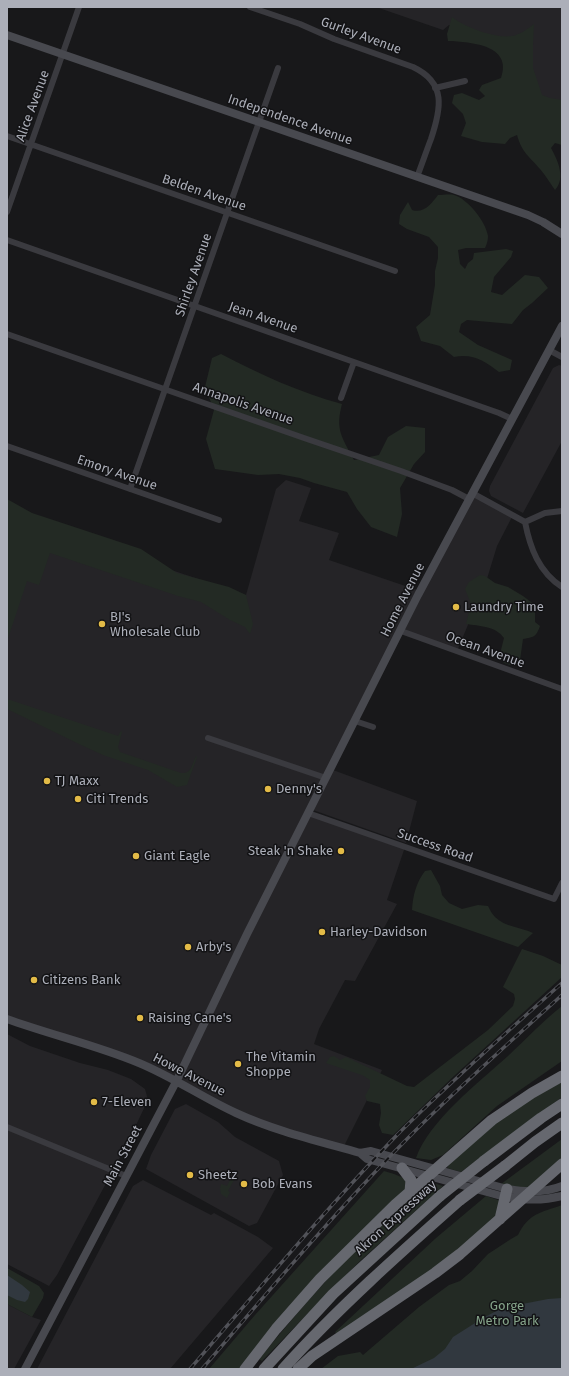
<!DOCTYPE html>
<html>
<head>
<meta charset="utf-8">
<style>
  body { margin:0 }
  #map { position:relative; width:569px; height:1376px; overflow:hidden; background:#18181a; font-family:"Fira Sans",sans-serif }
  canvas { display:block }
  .frame { position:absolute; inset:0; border:8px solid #acafb9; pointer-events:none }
</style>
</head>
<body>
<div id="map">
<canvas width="569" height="1376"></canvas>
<div class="frame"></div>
</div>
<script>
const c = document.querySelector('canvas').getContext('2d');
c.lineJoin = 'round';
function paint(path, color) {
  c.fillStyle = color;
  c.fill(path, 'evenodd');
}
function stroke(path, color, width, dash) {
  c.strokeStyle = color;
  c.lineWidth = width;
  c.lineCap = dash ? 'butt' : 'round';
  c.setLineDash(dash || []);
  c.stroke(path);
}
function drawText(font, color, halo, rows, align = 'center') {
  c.font = font + ' "Fira Sans",sans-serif';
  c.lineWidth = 3;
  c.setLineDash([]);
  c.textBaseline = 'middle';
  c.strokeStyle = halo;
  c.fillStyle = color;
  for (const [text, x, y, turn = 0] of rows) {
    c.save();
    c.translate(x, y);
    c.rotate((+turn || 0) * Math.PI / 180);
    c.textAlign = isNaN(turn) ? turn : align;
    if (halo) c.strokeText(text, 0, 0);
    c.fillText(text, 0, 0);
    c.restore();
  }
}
const built = new Path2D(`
  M376 7H562V111L510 93 524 50 449 25 443 30Z
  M559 365 562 366V441L523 513 491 496 489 491 490 486 553 368Z
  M286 480 311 488 299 521 339 533 329 560 420 591 472 493 513 515 497 546 486 582 457 651 401 631 308 813 405 847 387 900 397 904 355 981 345 980 319 1029 314 1044 382 1070 343 1148 272 1127 141 1064 7 1019V515L246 595 276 489Z
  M333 770 417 801 406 843 313 810Z
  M7 1034 30 1046 80 1063 108 1070 131 1079 145 1089 148 1100 127 1144 57 1275 49 1286 7 1264Z
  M186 1104 218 1122 235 1137 279 1161 283 1175 257 1223 249 1226 146 1169 151 1155 175 1109Z
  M143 1180 211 1215 214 1213 258 1237 273 1248 170 1369H37L133 1186Z
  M7 1304 32 1317 41 1320 14 1369H7Z`);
const green = new Path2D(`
  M452 17C464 27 500 41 516 35 522 33 529 28 534 24L533 46V68L542 95 550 98 562 100V145L555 143 551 148C558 161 566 178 555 190 550 183 546 176 540 169 529 156 522 153 517 135L510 138 505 144 482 142 461 136 466 123 463 114 452 103 454 95 462 93 479 100 485 96 479 90 482 85 501 78C513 45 471 42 448 41L447 34Z
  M438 195C443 195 450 194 454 195 468 199 486 222 488 236 488 240 487 244 485 248H466L458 250 460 264 465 269 468 263 473 259 474 253 506 249 513 251 511 257 494 277 491 292 502 295 525 275 539 277 548 288 532 303 523 310 512 324 467 320 461 324 459 332 478 345 512 360 510 370 499 372C486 362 473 353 454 357L440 346 421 341 416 327 430 315 435 285V271L438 258V247L429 237 407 229 399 224 400 215 408 202 412 210C424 214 432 203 438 195Z
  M221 354C260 374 300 393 342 404 335 430 342 437 354 460L379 455 388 437 406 426 425 428V452L414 464 400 488 402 514 397 537 371 527 357 509 347 492 314 483 300 478 279 474 258 475 215 469 206 439 214 410 205 387 212 358Z
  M7 499 32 513 141 549 177 573 229 587 246 595 253 624 250 634 245 627 230 620 201 602 178 596 50 553 39 585 27 581 7 641Z
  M480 575 485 576 495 583 508 587 523 596 535 605V622L540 626C536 637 534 637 523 639L520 660 510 665 504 663 499 658 504 638C496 626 479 626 466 624L471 604 465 589 469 582Z
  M7 699 118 736 121 731 122 732 118 747 120 752 181 773C192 774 192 764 196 756L197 757 188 782 187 785 177 787 148 770 103 755 81 745 7 709Z
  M431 870 440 886 442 895 449 903 462 909 478 905 488 906C490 910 492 914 495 917 505 927 521 927 533 933L518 947 412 910C413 895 416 883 425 871Z
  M522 949 543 956 562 965V977L454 1076 393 1135 382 1133 379 1125 381 1113 380 1104 367 1101 365 1096 370 1087V1080L362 1075 326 1063 330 1057 334 1056 340 1060 346 1057 407 1086 414 1087 488 1030 513 1006 515 999 514 994 503 987Z
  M562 1006V1061L497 1106 443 1155 431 1160 416 1158C429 1121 479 1082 508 1056 526 1039 543 1021 562 1006Z
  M562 1080V1097L461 1172 447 1168 450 1163 503 1117Z
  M562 1139V1158L530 1187H517L501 1184Z
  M384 1171 394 1174 406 1179 407 1186 401 1197 242 1369H209L255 1315Z
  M231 1178 234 1180 228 1191 230 1192 227 1198 221 1194 220 1188 221 1184 227 1186Z
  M430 1182 443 1186 361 1260 314 1307 262 1361 259 1359C311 1296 366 1233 430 1182Z
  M486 1196 501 1201 497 1216 455 1255 337 1334 335 1332 436 1238Z
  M562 1205V1369H321L338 1356 360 1352 363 1355 419 1307 449 1285 460 1281 472 1271 488 1254 511 1239 518 1235C529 1213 540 1213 562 1205Z
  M7 1268 39 1286 44 1293 43 1298 32 1317 7 1304Z`);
const water = new Path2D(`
  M7 1275 22 1285 30 1292 28 1299 25 1302 17 1300 7 1295Z
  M562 1298V1369H411L434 1358 445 1349 453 1337 483 1318 502 1308 548 1299Z`);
const street = new Path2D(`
  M250 7 300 24 334 39 413 67C447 83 441 109 431 139 426 152 422 164 417 177
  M435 88 465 81
  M7 136 395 271
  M7 212 79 7
  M7 240 499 413 512 419
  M7 334 304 438 401 471 452 490 469 499
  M549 350 562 357
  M341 398 354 362
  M7 446 219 520
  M130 489 278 68
  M472 493 525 522C530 548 539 572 562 587
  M525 522 545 513 562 511
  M401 631 562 689
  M355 721 373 727
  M208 738 326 778
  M308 813 554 899 562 883
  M7 1127 126 1176`);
const secondary = new Path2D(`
  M7 35 528 215 543 222 562 234
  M7 1019C51 1035 96 1045 139 1063 173 1077 203 1098 236 1113 275 1131 318 1141 360 1153L371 1151 507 1189C525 1192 545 1193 562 1186
  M360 1153 367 1159 505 1197C525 1200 542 1201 562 1196
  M25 1369 177 1080 247 934 418 595 562 326`);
const highway = new Path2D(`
  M484 1161 541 1118 562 1104
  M505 1166 535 1142 562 1123
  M402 1168 411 1180 410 1192
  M500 1219 507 1189
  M245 1369 276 1329 320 1279 395 1205 492 1120 532 1093 562 1076
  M264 1369 333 1294 440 1196
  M283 1369C338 1308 399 1254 460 1200
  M298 1369 312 1356 435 1273 460 1254 562 1164`);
const rail = new Path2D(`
  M190 1369C258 1290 325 1210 397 1135 450 1082 506 1033 562 983
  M202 1369C268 1292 334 1213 405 1141 455 1090 509 1043 562 995`);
const highwayBridge = new Path2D(`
  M440 1196 484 1161
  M460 1200 505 1166`);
const markers = [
  [456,607,4,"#e3bb47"],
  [102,624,4,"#e3bb47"],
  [47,781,4,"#e3bb47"],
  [268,789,4,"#e3bb47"],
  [78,799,4,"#e3bb47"],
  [341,851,4,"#e3bb47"],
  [136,856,4,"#e3bb47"],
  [322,932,4,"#e3bb47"],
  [188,947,4,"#e3bb47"],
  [34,980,4,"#e3bb47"],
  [140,1018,4,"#e3bb47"],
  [238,1064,4,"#e3bb47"],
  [94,1102,4,"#e3bb47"],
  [190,1175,4,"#e3bb47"],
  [244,1184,4,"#e3bb47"]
];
const streetNames = [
  ["Gurley Avenue",361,36,20],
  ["Alice Avenue",33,106,-70],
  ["Independence Avenue",290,120,19],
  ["Belden Avenue",204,193,19],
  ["Shirley Avenue",194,275,-71],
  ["Jean Avenue",263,318,19],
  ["Annapolis Avenue",243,404,19],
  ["Emory Avenue",117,473,19],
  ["Home Avenue",403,600,-63],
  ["Ocean Avenue",485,650,20],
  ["Success Road",435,846,19],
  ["Howe Avenue",189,1075,27],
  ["Main Street",123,1156,-62],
  ["Akron Expressway",396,1218,-42]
];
const poiNames = [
  ["Laundry Time",464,607],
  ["BJ's",110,617],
  ["Wholesale Club",110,632],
  ["TJ Maxx",55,781],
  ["Denny's",276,789],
  ["Citi Trends",86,799],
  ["Steak 'n Shake",333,851,"right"],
  ["Giant Eagle",144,856],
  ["Harley-Davidson",330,932],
  ["Arby's",196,947],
  ["Citizens Bank",42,980],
  ["Raising Cane's",148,1018],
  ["The Vitamin",246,1057],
  ["Shoppe",246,1072],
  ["7-Eleven",102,1102],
  ["Sheetz",198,1175],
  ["Bob Evans",252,1184]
];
const parkNames = [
  ["Gorge",507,1306],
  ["Metro Park",507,1321]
];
paint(built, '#252427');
paint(green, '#232a24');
paint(water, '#31383f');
stroke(street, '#3a3a3f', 6);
stroke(secondary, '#48494f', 8);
stroke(highway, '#66686f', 11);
stroke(rail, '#515258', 3.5);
stroke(rail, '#131315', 2, [6]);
stroke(highwayBridge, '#66686f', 11);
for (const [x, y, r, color] of markers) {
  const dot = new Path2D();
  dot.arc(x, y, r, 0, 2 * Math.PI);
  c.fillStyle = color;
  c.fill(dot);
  stroke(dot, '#131315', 1.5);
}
drawText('13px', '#acafb9', '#131315', streetNames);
drawText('13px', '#acafb9', '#131315', poiNames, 'left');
drawText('13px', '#84a289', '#131315', parkNames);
</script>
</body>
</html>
